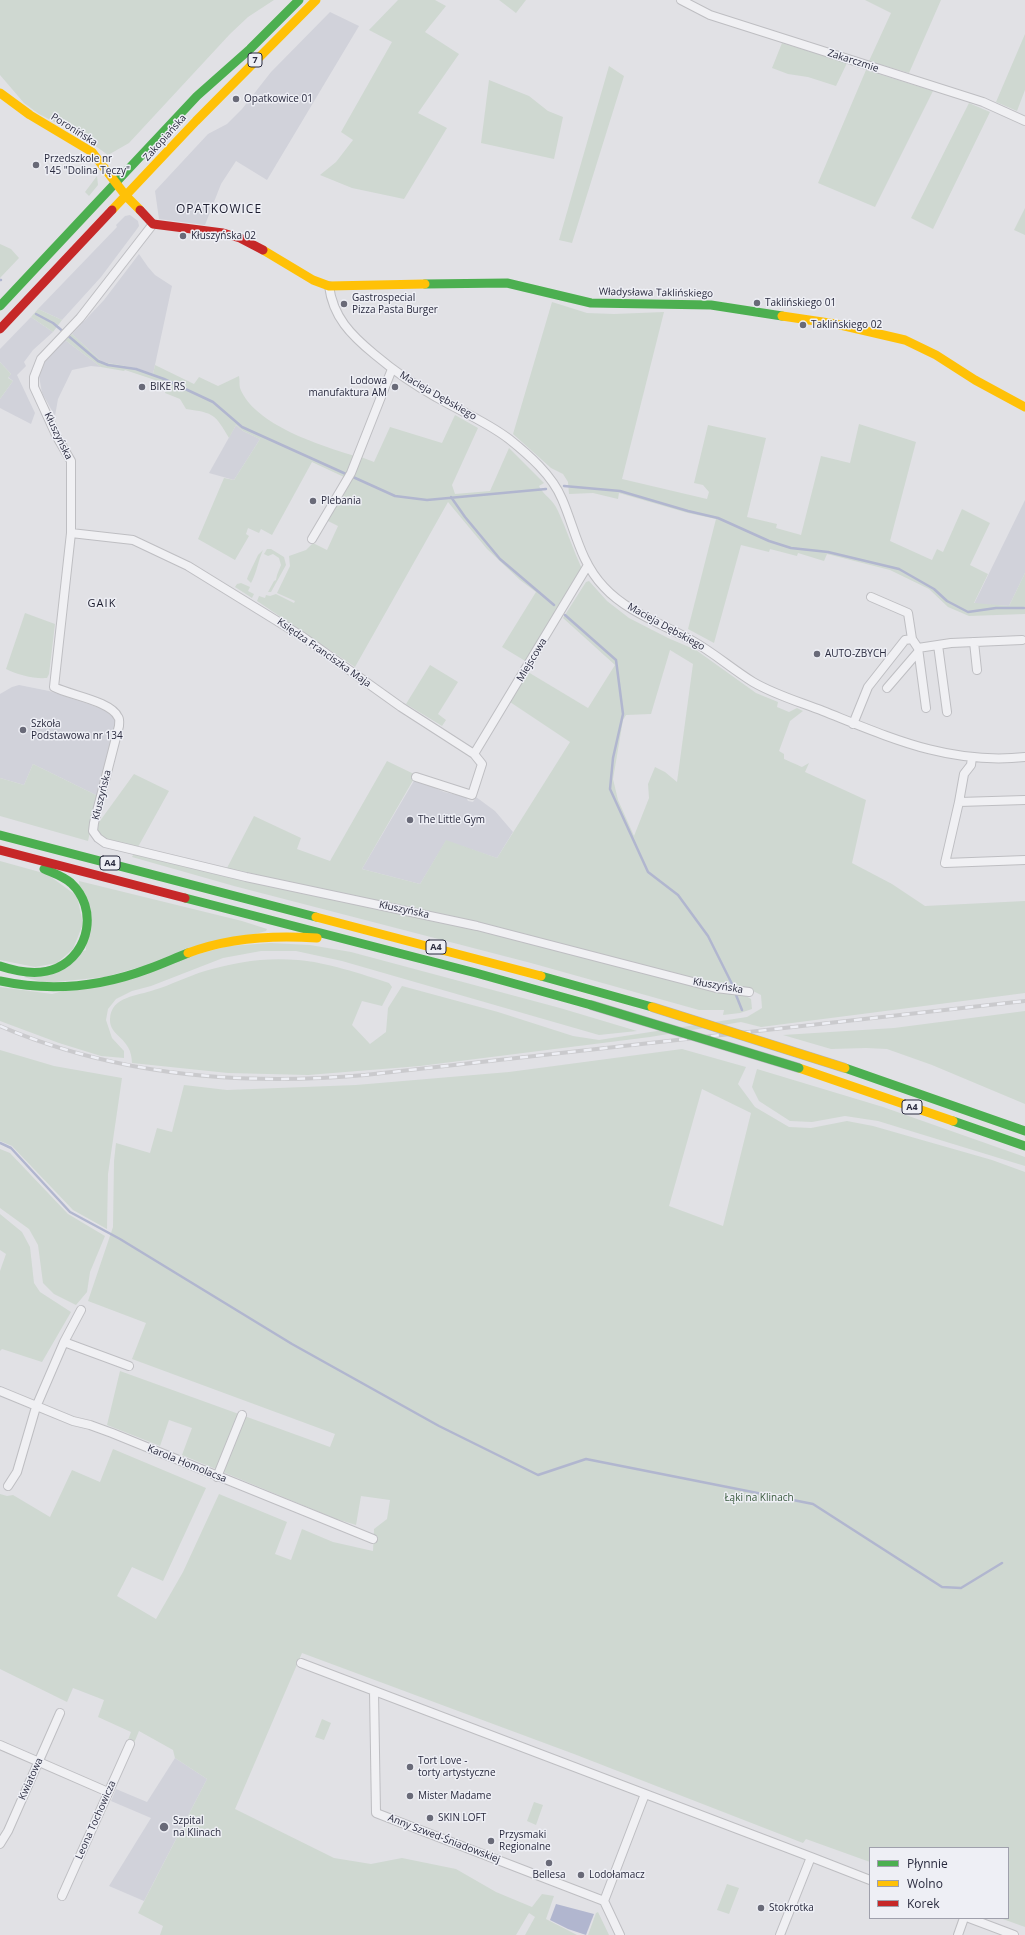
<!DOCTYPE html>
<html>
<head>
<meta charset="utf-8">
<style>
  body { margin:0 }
  #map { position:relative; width:1025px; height:1935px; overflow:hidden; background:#e1e1e5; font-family:"Open Sans",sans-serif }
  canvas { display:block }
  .legend { position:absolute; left:869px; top:1847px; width:140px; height:72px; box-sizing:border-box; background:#eeeff5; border:1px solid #9fa0ac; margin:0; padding:5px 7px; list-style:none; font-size:12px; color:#292a3e }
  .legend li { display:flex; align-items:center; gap:8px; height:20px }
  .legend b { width:20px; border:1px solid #9fa0ac }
</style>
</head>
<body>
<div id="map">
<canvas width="1025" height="1935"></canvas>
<ul class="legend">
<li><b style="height:5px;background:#4caf50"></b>Płynnie</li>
<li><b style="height:5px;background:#ffc107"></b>Wolno</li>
<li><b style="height:5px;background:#c62828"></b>Korek</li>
</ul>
</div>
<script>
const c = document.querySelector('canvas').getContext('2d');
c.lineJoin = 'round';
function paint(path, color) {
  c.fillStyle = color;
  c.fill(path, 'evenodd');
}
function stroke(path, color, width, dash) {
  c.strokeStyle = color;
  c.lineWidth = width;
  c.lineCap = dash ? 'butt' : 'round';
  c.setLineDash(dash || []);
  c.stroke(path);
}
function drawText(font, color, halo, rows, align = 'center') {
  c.font = font + ' "Open Sans",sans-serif';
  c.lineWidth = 3;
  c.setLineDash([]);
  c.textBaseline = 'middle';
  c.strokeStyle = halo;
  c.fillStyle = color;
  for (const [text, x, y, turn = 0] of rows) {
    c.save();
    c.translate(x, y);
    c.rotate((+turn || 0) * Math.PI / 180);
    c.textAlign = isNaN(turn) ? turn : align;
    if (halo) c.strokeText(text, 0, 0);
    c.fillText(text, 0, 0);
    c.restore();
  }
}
const built = new Path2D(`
  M330 12 359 26 267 180 236 161 221 184 205 225 159 219 155 191 208 134 227 124 242 109 271 72Z
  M130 215 138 221 139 226 137 229 101 277 62 320 38 309 117 227 116 225 125 216Z
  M139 254 148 267 155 275 172 286 153 374 136 368 102 362 72 334 104 300Z
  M31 317 53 332 33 350 24 362 26 366 17 375 35 413 31 424 0 408V399L13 381 8 377 11 374 0 362V349Z
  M65 340 101 367 91 366 72 370 58 399 55 416 42 393 39 376 44 362Z
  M236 425 243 431 260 439 234 480 209 473Z
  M1025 500V573L1009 606 974 604Z
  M19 685 49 691 100 708 113 714 116 722 98 796 33 764 24 785 0 778V694L12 687Z
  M415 779 444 792 466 797 468 801 473 802 476 797 495 811 513 832 497 858 446 841 420 884 362 869Z
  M175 1758 207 1779 144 1901 109 1886 151 1818 111 1801 116 1789 147 1802Z`);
const green = new Path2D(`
  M0 0H274L248 17 230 34 129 143 108 155 80 135 39 114 24 103 0 75Z
  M398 0H435L446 6 425 32 459 54 418 113 447 128 404 199 352 188 320 175 336 162 353 140 341 132 392 42 369 30Z
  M499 0H526L516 13Z
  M865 0H941L909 73 869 61 891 13Z
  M1025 34V90L1017 111 996 102Z
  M782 43 847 63 836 86 808 77 788 74 772 68Z
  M609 66 624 76 572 243 559 240Z
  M866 70 933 91 875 207 818 183Z
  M489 80 529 96 548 111 563 117 554 159 481 143Z
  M969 103 990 112 933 229 911 218Z
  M97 176 98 185 89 196 85 192Z
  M1025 208V235L1014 230Z
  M0 244 11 249 19 258 0 278Z
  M552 302 587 313 614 314 664 312 622 479 707 499 709 492 703 485 694 483 708 425 766 438 747 517 777 524 776 528 801 535 821 456 850 463 859 424 916 442 890 541 932 560 937 549 943 552 962 509 990 523 970 565 988 574 974 603 1009 606 1025 573V614L969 616 948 607 929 589 890 570 827 554 824 561 798 553 797 556 770 549 769 552 741 545 714 643 688 629 716 519 688 513 619 493 618 499 593 493 569 494 568 482 563 474 551 468 513 434Z
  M38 309 62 320 53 332 31 317Z
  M72 334 102 362 136 368 153 374 155 365 194 384 199 377 218 386 239 376C240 380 239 385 240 388 254 425 322 446 355 456L348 473 344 477 312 462 272 535 261 529 259 533 248 528 246 534 249 536 235 560 198 539 224 478 234 480 260 439 243 431 236 425 229 438C215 414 214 413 186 409L180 399 165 393 167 384 125 370 124 371 101 367 65 340Z
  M0 362 11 374 8 378 13 381 0 399Z
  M455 415 478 428 452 485 455 494 490 491 509 448 544 483 539 486C544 496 553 499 558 511 567 530 573 550 582 569L527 662 502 647 536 592 520 580 487 549 448 502 355 667 257 601 259 596 265 598 266 595 270 596 276 594 294 603 295 601 277 593 290 566 289 556 306 550 313 543 327 550 338 526 326 520 361 457 374 462 390 427 442 443Z
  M267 549H271L284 557 286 565 271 592H268L274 581 276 580 277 575 281 565 279 558 273 554 268 556 264 554Z
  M263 550C258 561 257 572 251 583L247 579 248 576 258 555Z
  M589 581 607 601 629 618 668 638 696 650 756 693 778 702 777 707 789 712 797 708 803 711 790 721 779 751 784 754V759C786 760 800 766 802 767L809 763 805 772 866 800 852 863 892 884 925 906 1025 901V993L761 1027 741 1022 650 1037 420 1066 308 1075 228 1073 132 1063C132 1037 109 1037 110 1019 111 996 138 996 154 990 171 985 188 976 205 971 235 962 266 957 298 960 325 962 362 974 389 983L392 987 382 1006 362 1001 352 1025 370 1044 386 1032 388 1008 402 986 498 1012 573 1036 599 1040 747 1017 762 1008 761 995 749 989 723 986 227 868 254 816 301 838 297 849 330 861 387 761 416 775 362 869 420 884 446 840 497 858 570 742 510 702 528 672 588 708 615 665 563 618 586 582ZM670 650 693 664 677 782 665 772 655 767 648 784 649 798 634 836 618 800 613 779 623 720 626 715 651 714Z
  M241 583 250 587 248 591 254 594 252 598 235 587 237 584Z
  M25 613 55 624 49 674 47 678C34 679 18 675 6 669Z
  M430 665 458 682 438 714 446 720 442 726 406 704Z
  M33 764 98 796 88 841 0 816V778L24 785Z
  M134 774 169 791 138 847 107 840 99 836 97 825Z
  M135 852 412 915 741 993 751 999 752 1009 740 1013 723 1015 724 1010H699L531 963 234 886 132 857Z
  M0 861 47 874 77 896 83 924 73 949 57 963 35 967 0 960Z
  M79 881 242 921 267 929 266 931 105 977 45 983 24 977 86 950Z
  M271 943 310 945 351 952 560 1008 637 1031 599 1035 342 961 296 951H261L223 958 151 986 132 991 116 999 108 1009 106 1020 112 1038 124 1051V1058L101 1056 59 1043 0 1021V987L52 994 228 946Z
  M1025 1011V1104L932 1065 887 1049 866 1048 831 1049 783 1035 894 1028Z
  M682 1049 746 1067 738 1084 755 1107 789 1127 811 1128 847 1121 873 1126 992 1160 1025 1172V1927L1000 1918H1008V1848H870V1862L806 1839 803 1843 574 1754 302 1653 235 1809 334 1858 371 1864 402 1858 456 1869 496 1892 532 1907 542 1894 554 1896 546 1919 577 1935H525L535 1917 529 1913 516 1935H160L163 1926 138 1913 207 1779 175 1758 173 1750 139 1731 134 1743 128 1740 131 1732 98 1717 104 1700 73 1688 67 1702 0 1669V1494L7 1496 13 1495 50 1517 72 1470 100 1482 113 1449 206 1488 163 1581 132 1567 117 1596 156 1619 183 1572 219 1494 287 1522 275 1554 291 1560 302 1529 333 1542 373 1551 374 1529 387 1519 390 1500 361 1496 356 1525 336 1519 182 1455 192 1428 169 1420 160 1446 107 1425 120 1371 330 1447 335 1434 132 1359 146 1323 88 1301 113 1227 114 1161 116 1143 150 1153 157 1128 172 1132 184 1085 227 1090 356 1085 509 1072ZM702 1089 751 1113 723 1226 669 1206Z
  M0 1050 54 1066 122 1078 108 1174 107 1229 73 1210 12 1146 0 1141Z
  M757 1069 883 1107 1025 1157V1166L878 1121 845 1116 812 1122 790 1121 759 1101 752 1087Z
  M0 1149 10 1153 68 1214 105 1236 90 1272 87 1292 76 1305 54 1294 43 1283 38 1245 29 1229 0 1208Z
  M0 1214 22 1232 30 1247 34 1283 40 1292 71 1312 42 1362 2 1349 0 1351V1271L6 1254 0 1250Z
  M322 1719 331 1723 324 1740 315 1737Z
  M534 1802 543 1805 536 1825 527 1821Z
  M727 1884 739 1888 729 1914 717 1910Z
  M598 1912 609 1935H588L596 1913Z`);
const water = new Path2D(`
  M556 1904 594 1914 586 1935 568 1929 550 1920Z`);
const stream = new Path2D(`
  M0 280H1
  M36 314 53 323 98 361 108 365 136 369 164 379 213 402 242 427 346 474
  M353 477 395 496 427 500 546 489
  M564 486 620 491 688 511 718 518 769 541 791 548 828 552 899 569 934 589 947 601 968 612 996 608H1024
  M451 497 465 517 500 559 554 605
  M565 615 616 660 623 714 613 758 610 789 648 872 678 895 708 936 733 986
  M736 995 742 1010
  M0 1143 11 1148 70 1212 120 1239 292 1344 439 1426 538 1475 586 1459 813 1504 942 1587 961 1588 1002 1563`);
const street = new Path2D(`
  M681 0 710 15 983 102 1025 121
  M153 224 80 318 41 359 34 377V387L57 437 71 461V533L54 687C69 695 111 701 118 717 120 719 119 723 119 726L94 823 93 831 98 838 105 843 246 877 477 926 716 988 749 992
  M329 286C333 317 351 335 374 354 393 370 414 385 436 397 460 411 487 422 509 439 529 455 552 475 562 499 575 529 580 562 604 587 627 612 661 623 691 640 713 652 732 669 753 682 775 695 800 702 823 711 891 738 949 765 1025 757
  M71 533 133 540 188 566 303 637 401 707 474 754 482 764 472 795 416 777
  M312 539 351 473 392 369
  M871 597 908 613 912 639
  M974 642 977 670
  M938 645 947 712
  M918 648 926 708
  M887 688 918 652
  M853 724 868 687 905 640 912 639 918 648 951 643 1022 640
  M474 754 588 565
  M972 757 971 765 964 774 959 802 1025 800
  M959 802 945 863 1025 860
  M64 1342 81 1310
  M0 1391 73 1421 90 1425 112 1433 373 1539
  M217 1477 242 1415
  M8 1486 17 1472 36 1407 64 1342 129 1366
  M301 1663 811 1857
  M374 1691 376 1813 604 1901
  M0 1745 108 1792
  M0 1844 8 1831 60 1713
  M62 1896 130 1744
  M969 1918 1014 1935
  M620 1935 604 1901 645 1794
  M780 1935 811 1857 870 1880
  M958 1935 964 1918`);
const fast = new Path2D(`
  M425 284 507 283 591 303 711 305 782 316
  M0 306 197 96 250 49 299 0
  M0 835 316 917
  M185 898 476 973 591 1005
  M0 966C18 972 39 976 57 968 90 953 98 908 71 883 63 876 53 873 44 869
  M541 976 652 1007
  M0 981C51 992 100 987 148 969 162 964 175 958 188 953
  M845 1068 1025 1131
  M953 1121 1025 1146`);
const slow = new Path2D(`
  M0 93 30 115 92 152 126 196 140 210
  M112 210 196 121 316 0
  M263 250 313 280 329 286 425 284
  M782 316 836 324 905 340 936 355 975 380 1025 407
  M316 917 541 976
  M188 953C230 937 274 935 317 938
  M799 1068 953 1121`);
const jam = new Path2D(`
  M140 210 153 224 223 233 240 238 263 250
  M0 329 112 210
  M0 850 185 898`);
const rail = new Path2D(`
  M0 1026C115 1075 242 1086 365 1075L1025 1001`);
const fastBridge = new Path2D(`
  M591 1005 799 1068`);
const slowBridge = new Path2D(`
  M652 1007 845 1068`);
const markers = [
  [236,99,4,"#696a78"],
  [36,165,4,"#696a78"],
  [183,236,4,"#696a78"],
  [757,303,4,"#696a78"],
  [344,304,4,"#696a78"],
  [803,325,4,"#696a78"],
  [142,387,4,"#696a78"],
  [395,387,4,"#696a78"],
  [313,501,4,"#696a78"],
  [817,654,4,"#696a78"],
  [23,730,4,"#696a78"],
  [410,820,4,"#696a78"],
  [410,1767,4,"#696a78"],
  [410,1796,4,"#696a78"],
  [430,1818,4,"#696a78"],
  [164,1827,5,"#696a78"],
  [491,1841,4,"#696a78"],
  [549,1863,4,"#696a78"],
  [581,1875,4,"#696a78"],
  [761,1908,4,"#696a78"]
];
const shields = [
  [255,60,14],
  [110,863,20],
  [436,947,20],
  [912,1107,20]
];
const shieldNames = [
  ["7",255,60],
  ["A4",110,863],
  ["A4",436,947],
  ["A4",912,1107]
];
const streetNames = [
  ["Zakarczmie",853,61,18],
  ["Poronińska",74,130,32],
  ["Zakopiańska",165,138,-48],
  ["Władysława Taklińskiego",656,293,1],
  ["Macieja Dębskiego",438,396,30],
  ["Kłuszyńska",58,436,64],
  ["Macieja Dębskiego",666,627,29],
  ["Księdza Franciszka Maja",324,653,35],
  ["Miejscowa",532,660,-59],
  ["Kłuszyńska",102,795,-76],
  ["Kłuszyńska",404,910,12],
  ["Kłuszyńska",718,986,10],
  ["Karola Homolacsa",187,1464,22],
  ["Kwiatowa",31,1779,-66],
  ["Leona Tochowicza",96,1820,-66],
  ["Anny Szwed-Śniadowskiej",444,1839,21]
];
const poiNames = [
  ["Opatkowice 01",244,99],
  ["Przedszkole nr",44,159],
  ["145 \"Dolina Tęczy\"",44,171],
  ["Kłuszyńska 02",191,236],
  ["Gastrospecial",352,298],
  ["Pizza Pasta Burger",352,310],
  ["Taklińskiego 01",765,303],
  ["Taklińskiego 02",811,325],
  ["Lodowa",387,381,"right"],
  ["manufaktura AM",387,393,"right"],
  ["BIKE RS",150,387],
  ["Plebania",321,501],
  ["AUTO-ZBYCH",825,654],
  ["Szkoła",31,724],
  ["Podstawowa nr 134",31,736],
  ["The Little Gym",418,820],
  ["Tort Love -",418,1761],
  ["torty artystyczne",418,1773],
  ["Mister Madame",418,1796],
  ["SKIN LOFT",438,1818],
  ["Szpital",173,1821],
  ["na Klinach",173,1833],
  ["Przysmaki",499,1835],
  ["Regionalne",499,1847],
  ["Bellesa",549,1875,"center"],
  ["Lodołamacz",589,1875],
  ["Stokrotka",769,1908]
];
const parkNames = [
  ["Łąki na Klinach",759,1498]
];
const neighbourhoodNames = [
  ["GAIK",102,604]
];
const quarterNames = [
  ["OPATKOWICE",219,210]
];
paint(built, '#d1d2da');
paint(green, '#cfd8d1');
paint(water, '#b1b6cf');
stroke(stream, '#b1b6cf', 2.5);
stroke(street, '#bebec2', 10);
stroke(street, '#f0f0f3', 8);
stroke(fast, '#4caf50', 9);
stroke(slow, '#ffc107', 9);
stroke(jam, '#c62828', 9);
stroke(rail, '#cacacd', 4);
stroke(rail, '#eeeff5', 2.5, [8]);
stroke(fastBridge, '#b3b4ba', 10, []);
stroke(slowBridge, '#b3b4ba', 10, []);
stroke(fastBridge, '#4caf50', 9);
stroke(slowBridge, '#ffc107', 9);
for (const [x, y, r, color] of markers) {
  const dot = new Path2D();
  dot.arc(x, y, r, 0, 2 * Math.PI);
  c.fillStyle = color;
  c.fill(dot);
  stroke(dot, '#eeeff5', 1.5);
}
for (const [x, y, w] of shields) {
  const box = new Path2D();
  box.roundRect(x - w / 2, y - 7, w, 14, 3);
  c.fillStyle = '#eeeff5';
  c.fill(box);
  stroke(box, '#292a3e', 1);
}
drawText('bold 9px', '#292a3e', null, shieldNames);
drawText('10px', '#292a3e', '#eeeff5', streetNames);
drawText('10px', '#292a3e', '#eeeff5', poiNames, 'left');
drawText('10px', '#37583b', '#eeeff5', parkNames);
c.letterSpacing = '1px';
drawText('11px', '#1b1c2e', '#eeeff5', neighbourhoodNames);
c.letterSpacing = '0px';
c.letterSpacing = '1px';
drawText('12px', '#1b1c2e', '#eeeff5', quarterNames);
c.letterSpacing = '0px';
</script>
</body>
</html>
